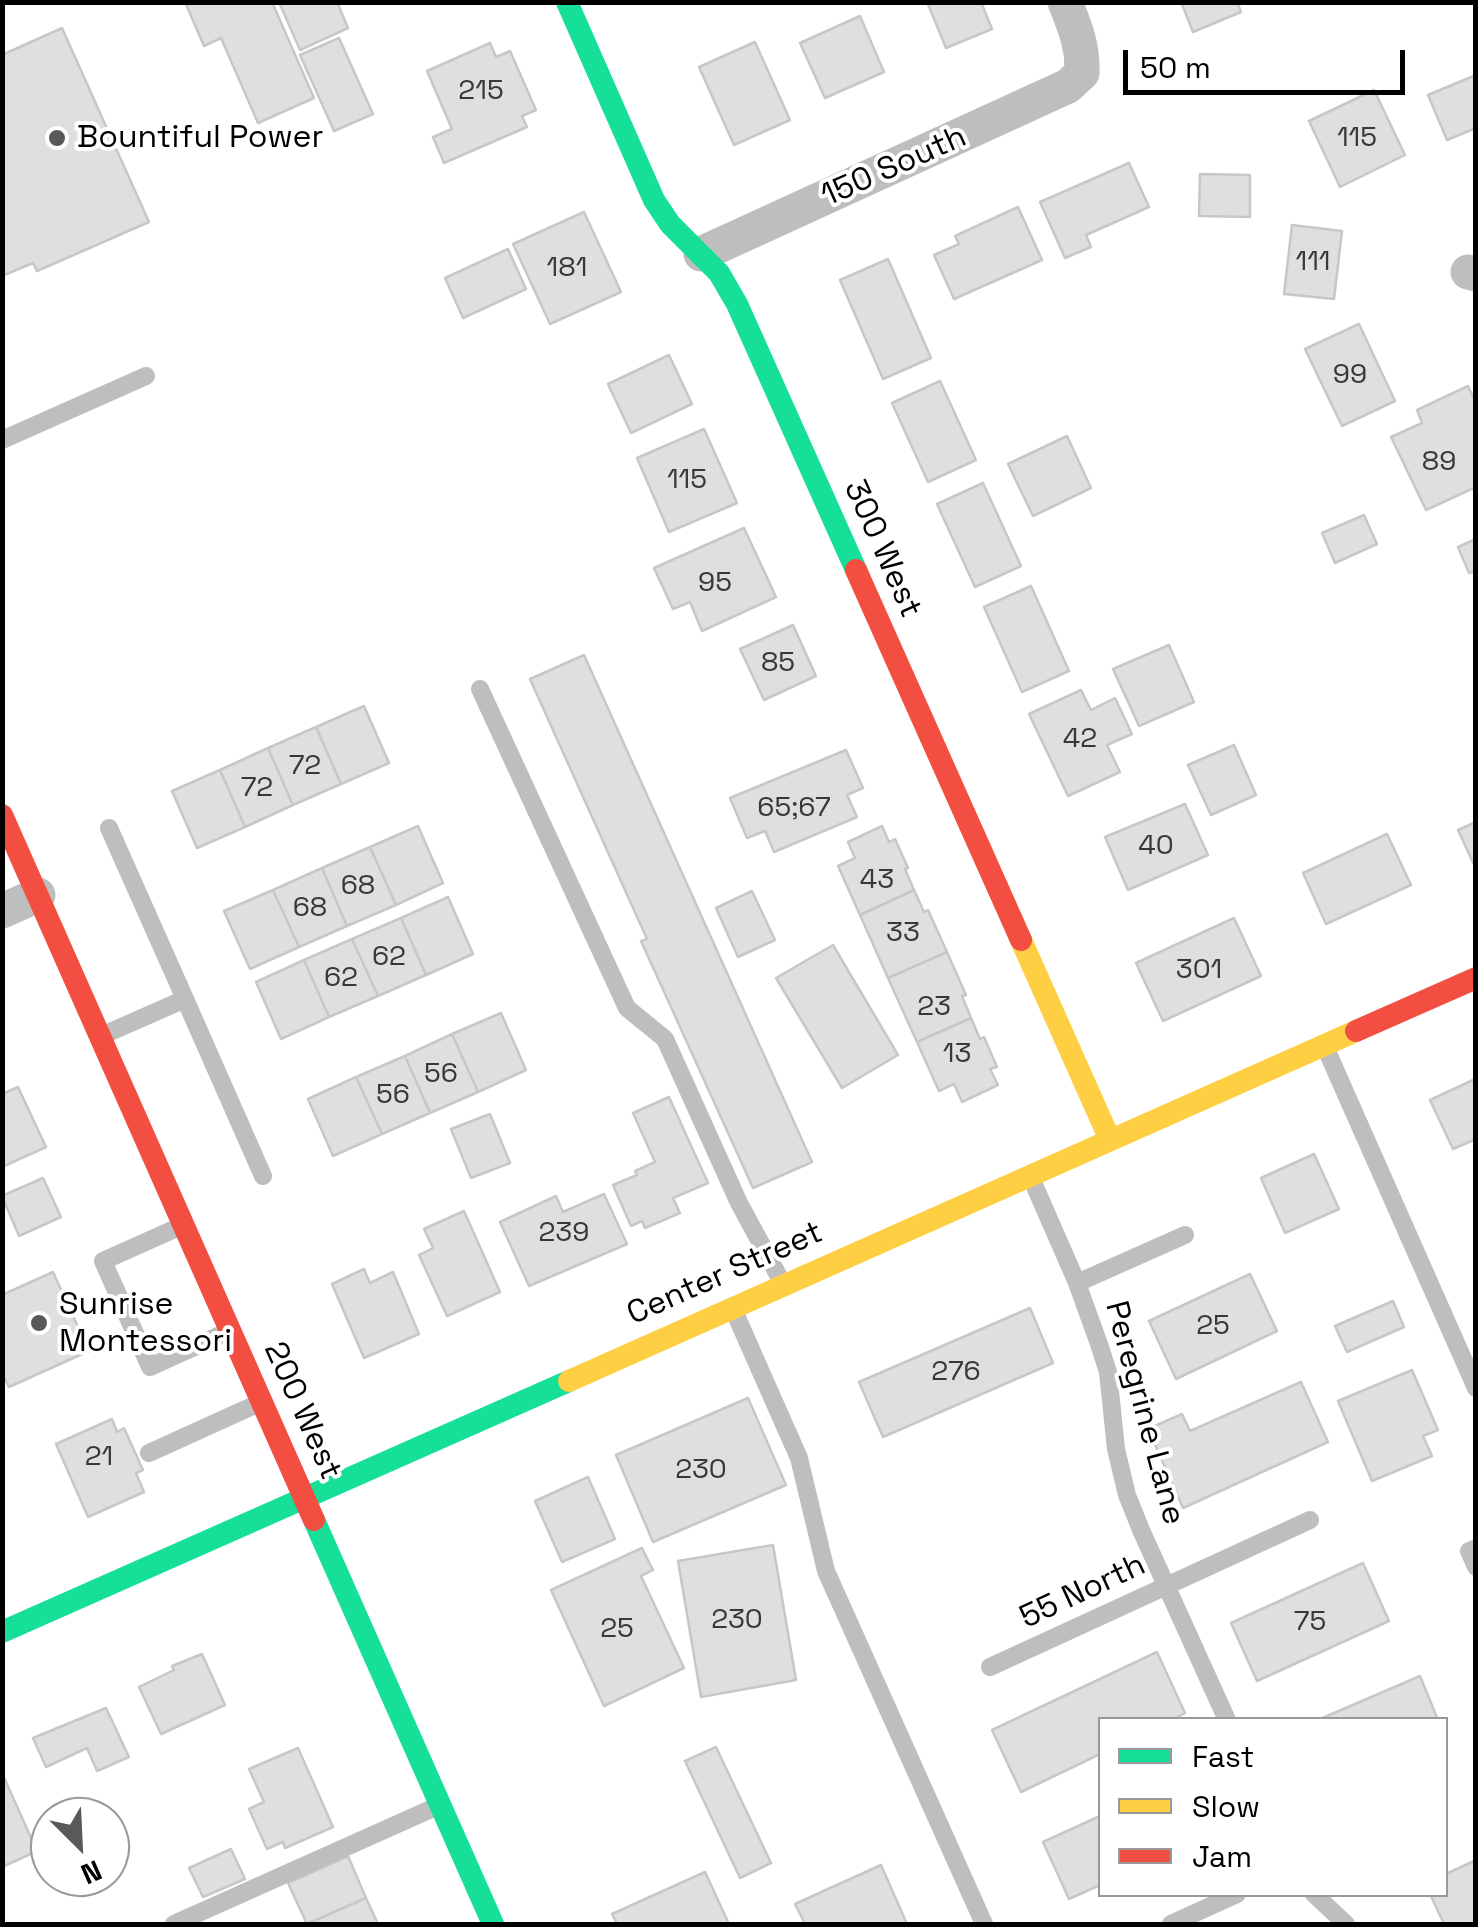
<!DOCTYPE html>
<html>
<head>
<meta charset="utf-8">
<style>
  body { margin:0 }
  #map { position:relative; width:1478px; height:1927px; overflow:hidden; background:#fff; font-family:"Space Grotesk",sans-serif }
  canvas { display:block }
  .frame { position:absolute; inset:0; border:5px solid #000; pointer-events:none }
  .legend { position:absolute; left:1098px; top:1717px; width:350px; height:180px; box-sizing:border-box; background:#fff; border:2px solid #999; margin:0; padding:12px 18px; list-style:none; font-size:30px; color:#000 }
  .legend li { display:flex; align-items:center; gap:20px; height:50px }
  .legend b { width:50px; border:2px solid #999 }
  .north { position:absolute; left:30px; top:1797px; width:100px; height:100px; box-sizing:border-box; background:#fff; border:2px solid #999; border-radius:50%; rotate:156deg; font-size:28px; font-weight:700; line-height:40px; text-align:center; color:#000 }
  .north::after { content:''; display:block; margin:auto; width:35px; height:45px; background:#595959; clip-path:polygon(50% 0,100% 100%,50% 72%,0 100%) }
  .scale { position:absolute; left:1123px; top:50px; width:282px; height:45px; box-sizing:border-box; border:5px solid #000; border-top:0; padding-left:12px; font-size:30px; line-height:35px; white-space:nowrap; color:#000; -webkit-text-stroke:8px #fff; paint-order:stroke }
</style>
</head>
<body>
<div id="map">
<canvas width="1478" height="1927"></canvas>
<div class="frame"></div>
<ul class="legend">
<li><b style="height:12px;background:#16e098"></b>Fast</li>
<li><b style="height:12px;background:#ffcf43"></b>Slow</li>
<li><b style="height:12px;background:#f24e42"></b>Jam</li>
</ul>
<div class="north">N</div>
<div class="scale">50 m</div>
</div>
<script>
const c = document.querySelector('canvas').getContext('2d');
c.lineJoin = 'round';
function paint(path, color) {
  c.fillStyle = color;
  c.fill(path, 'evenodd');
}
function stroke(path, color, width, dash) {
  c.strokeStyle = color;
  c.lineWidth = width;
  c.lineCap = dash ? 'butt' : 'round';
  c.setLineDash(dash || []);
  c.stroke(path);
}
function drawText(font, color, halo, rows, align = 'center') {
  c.font = font + ' "Space Grotesk",sans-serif';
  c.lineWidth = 8;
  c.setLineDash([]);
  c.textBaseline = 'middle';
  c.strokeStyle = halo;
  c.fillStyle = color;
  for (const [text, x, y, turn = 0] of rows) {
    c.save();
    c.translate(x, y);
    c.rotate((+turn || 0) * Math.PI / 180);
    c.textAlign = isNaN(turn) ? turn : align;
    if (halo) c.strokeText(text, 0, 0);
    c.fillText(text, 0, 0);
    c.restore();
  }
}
const building = new Path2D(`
  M185 2H272L314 98 258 123 221 38 204 46Z
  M279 2H337L348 28 300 50Z
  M927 2H981L992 29 946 48Z
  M1181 2H1237L1241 12 1193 32Z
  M860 16 884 72 825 98 800 43Z
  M62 28 149 222 37 271 33 263 2 276V55Z
  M339 38 373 114 334 131 300 55Z
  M755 42 790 120 734 145 699 67Z
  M490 43 496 57 510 51 536 110 522 116 527 127 444 163 433 137 452 129 427 71Z
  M1476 75V128L1447 140 1428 95Z
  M1374 90 1405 155 1340 187 1309 121Z
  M1129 163 1149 207 1086 235 1091 247 1065 258 1040 202Z
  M1200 174 1250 175V217L1199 216Z
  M1018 207 1042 260 954 299 934 255 959 244 955 236Z
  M584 212 621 292 550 324 513 244Z
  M1292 225 1342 231 1334 299 1284 294Z
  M508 249 526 289 463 318 445 278Z
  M888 259 931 358 883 379 840 280Z
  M1359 324 1395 401 1342 426 1305 349Z
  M669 355 692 404 631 433 608 384Z
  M940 381 976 460 928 482 892 403Z
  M1468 386 1476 403V487L1426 510 1391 437 1422 423 1417 410Z
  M704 429 737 503 669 532 637 458Z
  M1067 436 1091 488 1033 516 1008 464Z
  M983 483 1021 566 975 587 937 504Z
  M1364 515 1377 544 1335 563 1322 533Z
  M744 528 776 597 702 631 690 602 673 609 654 568Z
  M1476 539V571L1469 573 1458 547Z
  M1031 586 1069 671 1022 692 984 607Z
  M793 625 816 676 764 700 740 649Z
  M1169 645 1194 702 1139 726 1113 669Z
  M584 655 812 1162 753 1188 641 941 647 939 530 679Z
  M1081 690 1091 710 1115 698 1132 734 1107 745 1120 772 1068 796 1029 714Z
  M364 706 389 763 341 784 316 727Z
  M316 727 341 784 293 805 268 748Z
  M1234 745 1256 795 1211 815 1188 765Z
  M268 748 293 805 245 827 220 770Z
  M846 750 863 788 847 795 857 817 774 852 765 831 747 838 730 798Z
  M220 770 245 827 197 848 172 791Z
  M1185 804 1208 855 1128 890 1105 837Z
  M1476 822V869L1458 830Z
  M418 826 443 883 396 905 370 847Z
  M882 826 889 842 895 839 908 868 905 869 914 890 860 915 838 866 855 858 848 842Z
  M1387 834 1411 885 1326 924 1303 873Z
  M370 847 396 905 347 926 322 868Z
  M322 868 347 926 299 947 273 890Z
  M273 890 299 947 250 969 224 911Z
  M914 890 924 912 928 910 947 952 888 978 860 915Z
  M752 891 775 940 738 957 716 908Z
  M448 897 473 954 426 975 401 918Z
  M401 918 426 975 378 996 352 939Z
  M1234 918 1261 976 1163 1021 1136 963Z
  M352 939 378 996 329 1017 304 960Z
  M833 945 898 1055 842 1088 776 978Z
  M947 952 966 995 962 996 971 1018 917 1042 888 978Z
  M304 960 329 1017 281 1039 256 982Z
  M501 1013 526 1070 478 1092 452 1034Z
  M971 1018 980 1039 984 1037 997 1067 990 1069 998 1085 962 1102 954 1084 939 1091 917 1042Z
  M452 1034 478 1092 430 1113 405 1056Z
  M405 1056 430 1113 382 1134 356 1077Z
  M356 1077 382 1134 333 1156 308 1099Z
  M1473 1080 1476 1084V1139L1453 1149 1430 1100Z
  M18 1087 46 1147 2 1167V1094Z
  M669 1097 708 1183 673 1198 680 1213 645 1228 642 1221 631 1226 613 1185 637 1175 635 1171 655 1162 633 1113Z
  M490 1114 510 1163 471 1178 451 1129Z
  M1314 1154 1339 1209 1285 1233 1261 1178Z
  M43 1178 61 1217 19 1236 2 1196Z
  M604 1194 627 1244 529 1286 500 1222 556 1196 563 1212Z
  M464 1211 500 1292 447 1316 419 1255 433 1248 424 1229Z
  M364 1269 370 1283 393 1272 419 1334 364 1358 332 1284Z
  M53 1272 89 1351 9 1387 2 1373V1295Z
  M1250 1274 1277 1331 1176 1379 1149 1321Z
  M1393 1301 1404 1327 1347 1352 1335 1326Z
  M1030 1308 1053 1363 883 1437 859 1382Z
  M1412 1370 1438 1430 1423 1436 1432 1456 1372 1481 1338 1401Z
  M1301 1382 1328 1442 1183 1508 1148 1429 1182 1414 1190 1431Z
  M748 1398 786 1485 653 1542 616 1455Z
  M112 1419 117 1432 124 1428 143 1470 136 1473 144 1492 88 1517 56 1444Z
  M588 1477 615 1539 562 1562 535 1501Z
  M773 1545 796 1680 701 1697 678 1561Z
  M642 1548 653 1570 641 1576 684 1668 604 1706 551 1590Z
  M1363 1563 1389 1621 1257 1681 1231 1623Z
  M1157 1652 1185 1713 1172 1720H1100V1754L1021 1792 992 1730Z
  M202 1654 225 1705 161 1734 139 1687 174 1670 172 1666Z
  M1420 1676 1438 1720H1318Z
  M106 1708 129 1757 97 1771 87 1748 46 1767 33 1738Z
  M716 1747 771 1863 740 1878 685 1761Z
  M298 1748 333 1827 285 1848 283 1842 267 1849 249 1809 264 1802 249 1769Z
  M2 1773 37 1851 2 1867Z
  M1100 1816V1885L1069 1899 1043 1842Z
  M231 1849 245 1879 203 1897 189 1868Z
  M348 1856 366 1898 307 1924 288 1883Z
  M1476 1860V1924H1444L1430 1894H1446V1874Z
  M881 1865 907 1924H805L795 1904Z
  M705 1872 729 1924H617L612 1914Z
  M366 1898 378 1924H307Z`);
const lane = new Path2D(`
  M2 440 146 376
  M480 689 627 1008 665 1039 739 1203 783 1284
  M109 828 185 999
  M101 1036 185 999 263 1176
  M1326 1049 1476 1388
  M1032 1180 1077 1283 1099 1344 1108 1372 1116 1449 1127 1495 1141 1530 1227 1720
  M179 1227 103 1261 150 1367 227 1332
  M1077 1283 1185 1235
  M734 1311 799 1458 826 1571 984 1924
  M149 1453 257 1404
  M1476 1548 1469 1551 1476 1567
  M990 1667 1310 1520
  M1314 1894 1346 1924
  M174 1924 440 1805
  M1171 1924 1237 1894`);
const street = new Path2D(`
  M701 254 1068 86 1082 73C1083 46 1075 27 1065 2
  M1468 272 1476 274
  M2 911 38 895`);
const fast = new Path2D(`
  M567 2 654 200 670 224 719 273 737 304 856 570
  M314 1520 493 1924
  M2 1632 569 1381`);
const slow = new Path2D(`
  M1021 940 1110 1140
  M569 1381 1356 1031`);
const jam = new Path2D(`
  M856 570 1021 940
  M2 815 314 1520
  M1356 1031 1476 978`);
const markers = [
  [57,138,10,"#595959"],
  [39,1323,10,"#595959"]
];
const numberNames = [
  ["215",481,91],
  ["115",1357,138],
  ["111",1313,262],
  ["181",567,268],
  ["99",1350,375],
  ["89",1439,462],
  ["115",687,480],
  ["95",715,583],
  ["85",778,663],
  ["42",1080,739],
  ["72",305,766],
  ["72",257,788],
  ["65;67",794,808],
  ["40",1156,846],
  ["43",877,880],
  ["68",358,886],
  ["68",310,908],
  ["33",903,933],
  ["62",389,957],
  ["301",1199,970],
  ["62",341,978],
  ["23",934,1007],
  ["13",957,1054],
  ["56",441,1074],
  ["56",393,1095],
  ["239",564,1233],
  ["25",1213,1326],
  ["276",956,1372],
  ["21",99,1457],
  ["230",701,1470],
  ["230",737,1620],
  ["75",1310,1622],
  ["25",617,1629]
];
const poiNames = [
  ["Bountiful Power",77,138],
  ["Sunrise",59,1305],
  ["Montessori",59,1342]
];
const streetNames = [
  ["150 South",894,167,-24],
  ["300 West",882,549,66],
  ["Center Street",725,1274,-24],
  ["200 West",302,1411,66],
  ["Peregrine Lane",1144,1413,75],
  ["55 North",1083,1592,-25]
];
paint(building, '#dfdfdf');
stroke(building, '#c7c7c7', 2.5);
stroke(lane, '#bebebe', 18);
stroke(street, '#bebebe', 35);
stroke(fast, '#16e098', 22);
stroke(slow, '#ffcf43', 22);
stroke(jam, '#f24e42', 22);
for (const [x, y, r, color] of markers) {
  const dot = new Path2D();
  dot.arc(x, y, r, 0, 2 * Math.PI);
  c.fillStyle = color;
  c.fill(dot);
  stroke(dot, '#fff', 4);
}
drawText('28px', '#383838', null, numberNames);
drawText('32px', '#000', '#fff', poiNames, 'left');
drawText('32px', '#000', '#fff', streetNames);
</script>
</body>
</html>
